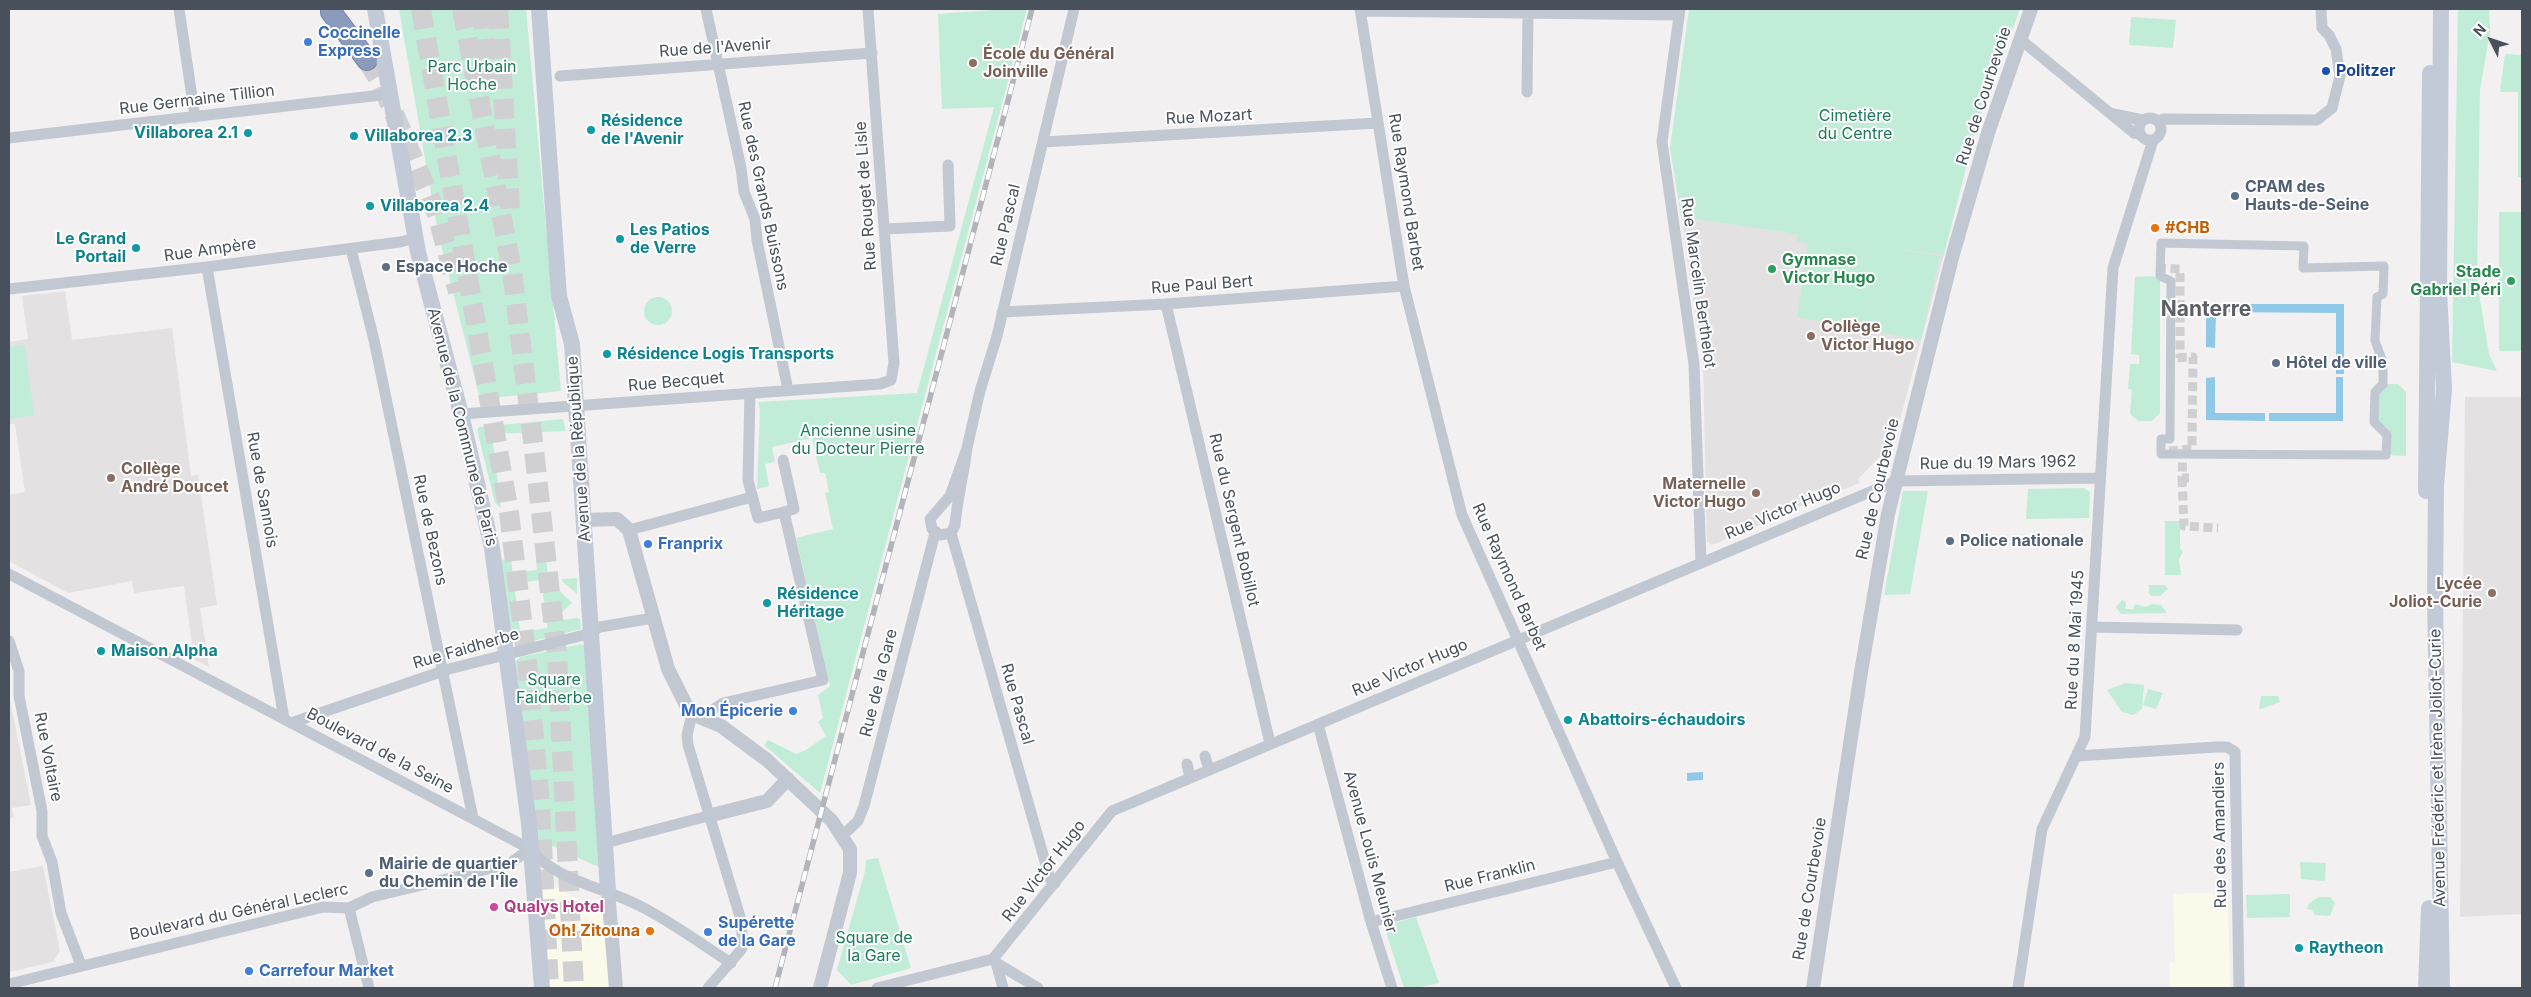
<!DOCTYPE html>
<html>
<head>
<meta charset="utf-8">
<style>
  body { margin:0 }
  #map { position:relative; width:2531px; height:997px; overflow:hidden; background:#f2f0f0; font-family:Inter,sans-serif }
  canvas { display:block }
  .frame { position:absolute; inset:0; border:10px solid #48505c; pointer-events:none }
  .north { position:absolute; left:2466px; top:15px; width:50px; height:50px; -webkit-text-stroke:4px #fff; paint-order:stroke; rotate:311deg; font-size:14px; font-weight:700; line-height:20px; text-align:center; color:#48505c }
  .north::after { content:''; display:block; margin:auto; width:18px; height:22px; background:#48505c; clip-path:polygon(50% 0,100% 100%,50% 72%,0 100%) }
</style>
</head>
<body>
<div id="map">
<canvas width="2531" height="997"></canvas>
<div class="frame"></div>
<div class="north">N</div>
</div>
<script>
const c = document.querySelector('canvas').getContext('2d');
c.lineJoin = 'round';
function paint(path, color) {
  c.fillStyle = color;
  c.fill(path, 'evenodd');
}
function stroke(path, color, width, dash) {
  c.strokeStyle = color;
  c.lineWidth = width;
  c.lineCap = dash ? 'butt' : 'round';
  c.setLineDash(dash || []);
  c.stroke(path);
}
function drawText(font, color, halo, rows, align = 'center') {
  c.font = font + ' Inter,sans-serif';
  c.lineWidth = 4;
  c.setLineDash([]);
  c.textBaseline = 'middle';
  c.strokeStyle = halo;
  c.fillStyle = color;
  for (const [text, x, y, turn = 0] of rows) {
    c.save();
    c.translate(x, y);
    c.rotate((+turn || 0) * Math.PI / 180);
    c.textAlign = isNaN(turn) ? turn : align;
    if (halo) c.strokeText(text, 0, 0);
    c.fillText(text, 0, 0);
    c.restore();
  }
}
const commercial = new Path2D(`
  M540 879 604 913 609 988H549Z
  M2194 893 2228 894 2230 988H2170L2169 963 2175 962 2173 894Z`);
const education = new Path2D(`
  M1681 217 1798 234 1797 241 1809 236 1944 255 1894 442 1858 479 1860 483 1769 519V521L1712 545 1707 542 1703 363Z
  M65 291 72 340 172 328 191 476 198 475 217 605 200 608 209 667 194 659 184 586 134 593 132 581 68 593 9 561V495L25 492 15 424H9V342L28 339 22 296Z
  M2465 397H2522V914L2460 917Z
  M9 695 31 805 12 808 14 817 9 819Z
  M43 866 60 951 53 962 9 972V872Z`);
const green = new Path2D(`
  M399 9H526L561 391 480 399 438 233Z
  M1007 9H1027L820 793 764 745 768 740 796 754 806 750 826 736 818 722 823 718 818 695 830 686 796 538 833 529 825 493 829 492 825 473H820L812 438 772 447 775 462 765 464 769 486 757 489 760 409 758 402 917 393 994 107 942 109 938 14Z
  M1689 9H2020L1976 128 1944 255 1890 248 1940 256 1921 340 1797 317 1808 243 1797 241V234L1681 217 1670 148Z
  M2458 9H2489L2490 32 2480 90 2477 281 2489 354 2497 371 2452 362Z
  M2131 17 2176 20 2173 48 2129 45Z
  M2505 54 2522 55V177H2518V92H2500Z
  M2499 212H2522V351H2499Z
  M2160 276V413L2152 421H2138L2130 414 2132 390 2128 389 2130 364H2139V355L2131 354 2135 277Z
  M644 311a14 14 0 1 1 28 0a14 14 0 1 1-28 0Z
  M25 345 34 415 9 420V347Z
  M2383 384H2398L2406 392V456L2386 455 2387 435 2374 422 2375 392Z
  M563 419 566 431 492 434 501 508 495 503 477 430 479 427Z
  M2084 488 2090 492 2089 518 2026 519 2028 489Z
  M1903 491H1928L1910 594 1884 595Z
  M2165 521H2180V548L2183 552 2179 559 2181 575H2165Z
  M511 558 520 632 547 628V622L577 618 580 619 581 629 518 645 510 639 500 560Z
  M536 559 546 561 549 580 572 603 562 612 546 614 541 580 518 583 516 572 537 570Z
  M577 578V594L563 582 562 579Z
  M2149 585H2165L2168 589 2160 596H2151L2149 593Z
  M2122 600 2126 602 2125 609H2133L2135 604 2146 607 2151 604 2161 605 2167 613 2121 614 2116 607Z
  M581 644 586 646 599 866H596L537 839 515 661 521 657Z
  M2126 683 2144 685 2142 709 2133 715 2122 712 2107 690Z
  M2148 689 2163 693 2156 709 2143 705Z
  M2261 696H2278L2280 702 2261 709 2259 708Z
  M878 858 911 968 851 985 837 970 865 871 866 860Z
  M2300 862 2326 863 2325 881 2301 879Z
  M2290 894V917L2247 918 2246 895Z
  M2319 897H2330L2335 903 2330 916 2315 915 2312 910 2307 909 2309 903Z
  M1416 917 1439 983 1417 988H1404L1384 926Z`);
const water = new Path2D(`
  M2206 304H2344V374H2336V313L2216 312 2215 348 2206 347Z
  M2215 377V413H2265V421L2206 420V378Z
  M2336 377H2343V421H2269V413H2336Z
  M1703 772V780L1687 781V773Z`);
const pedestrianTunnel = new Path2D(`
  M2157 268 2180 269V358
  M2183 449 2182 478H2189
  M2169 451 2192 449 2193 357 2170 358
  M2182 478 2184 526 2218 528`);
const motorwayTunnel = new Path2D(`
  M421 9 509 513 527 661 540 804 549 988
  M462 9 512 271 534 450 557 655 574 988
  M482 9 489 88
  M498 9 510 209
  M367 60 381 83 437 214 458 292`);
const pedestrian = new Path2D(`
  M2161 243 2304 246 2303 268 2384 266 2383 294 2377 297 2375 341 2383 362V384L2375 392 2374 422 2387 435 2386 455 2161 454V439H2170L2171 281 2160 276Z`);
const minor = new Path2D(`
  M179 9 195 117
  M706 9 741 168 744 192 755 219 757 240 788 390
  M1360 9 1404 286 1462 515 1617 862 1676 988
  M1680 9 1662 142 1694 364 1701 563
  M1361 11 1679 15
  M2021 40 2134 133 2139 134
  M560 76 872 53
  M1527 92 1528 12
  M2113 114 2143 120
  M2139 129a11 11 0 1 1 22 0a11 11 0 1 1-22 0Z
  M2159 122 2163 119 2317 120 2332 108 2340 76 2336 49 2329 35 2322 28 2321 9
  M9 138 390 94
  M1043 142 1378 123
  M885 229 950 226 948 165
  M351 249 374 340 473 818
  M207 267 284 719
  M9 289 207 267 400 242 416 238
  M1166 304 1270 743
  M1002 312 1166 304 1404 286
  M461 414 880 384 891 380 894 363 868 9
  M967 448C964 473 957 501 955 525L951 533 940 535 932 529 930 519 950 496 967 448 980 391 997 336 1074 9
  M783 460 794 509 784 512
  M629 530 752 497
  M951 533 1050 879 1055 883
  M9 574 530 849C558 882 604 887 640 906 672 922 701 944 731 963
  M2093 627 2237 630
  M9 641 19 671V696L42 811V836L52 862 61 913 81 965
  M692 714 687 735 688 745 741 920 743 945 741 950 708 988
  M702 717 723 703 823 680 784 512 758 518 748 480 750 393
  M291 723 449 669 584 635 600 627 653 618
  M1318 724 1371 922 1392 988
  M1205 756 1209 770
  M2077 756 2216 747H2227L2235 752 2239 988
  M1187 764 1190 778
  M843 835 858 821 864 806 935 533
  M605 843 708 816
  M349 908 369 988
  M1371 922 1617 862
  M996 962 1003 988
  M998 964 1038 988
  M9 984 323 907 349 908 372 897 509 864 530 849
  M877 988 993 959 1112 811 1896 481 2100 478
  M2018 988 2042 829 2085 737 2113 268 2153 140`);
const tertiary = new Path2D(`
  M583 520 617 519 629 530 668 669 688 709 692 714 721 726 767 760 832 821 850 849V873L820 988
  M708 816 767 801 788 779
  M608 891 616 988
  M1813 988 1861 672 1888 514 1953 254 1988 133 2031 9`);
const secondary = new Path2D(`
  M375 9 418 252 461 414 492 548 529 824 542 988
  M539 9 559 296 572 344 608 891
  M2441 9 2439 290 2444 389 2436 485 2435 598 2442 988
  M2426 491 2430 73
  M2426 988 2429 908`);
const motorway = new Path2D(`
  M331 12 367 60`);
const rail = new Path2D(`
  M775 988 1032 9`);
const markers = [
  [308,42,5,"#3f7fe0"],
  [973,63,5,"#8d6e63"],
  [2326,71,5,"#1a4fb4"],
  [591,130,5,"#0f9aa8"],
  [248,133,5,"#0f9aa8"],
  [354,136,5,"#0f9aa8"],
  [2235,196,5,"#5c6f8a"],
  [370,206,5,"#0f9aa8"],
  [2155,228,5,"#e8710a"],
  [620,239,5,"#0f9aa8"],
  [136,248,5,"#0f9aa8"],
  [386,267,5,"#5c6f8a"],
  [1772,269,5,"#2e9e5b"],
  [2511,281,5,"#2e9e5b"],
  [1811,336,5,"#8d6e63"],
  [607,354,5,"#0f9aa8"],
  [2276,363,5,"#5c6f8a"],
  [111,478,5,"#8d6e63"],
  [1756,493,5,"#8d6e63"],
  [1950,541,5,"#5c6f8a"],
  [648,544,5,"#3f7fe0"],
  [2492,593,5,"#8d6e63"],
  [767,603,5,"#0f9aa8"],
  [101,651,5,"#0f9aa8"],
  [793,711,5,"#3f7fe0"],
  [1568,720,5,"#0f9aa8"],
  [369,873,5,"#5c6f8a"],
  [494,907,5,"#d1479c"],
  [650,931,5,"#e8710a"],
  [708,932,5,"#3f7fe0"],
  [2299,948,5,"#0f9aa8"],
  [249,971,5,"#3f7fe0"]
];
const shopNames = [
  ["Coccinelle",318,33],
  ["Express",318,51],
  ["Franprix",658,544],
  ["Mon Épicerie",783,711,"right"],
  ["Supérette",718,923],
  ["de la Gare",718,941],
  ["Carrefour Market",259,971]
];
const streetNames = [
  ["Rue de l'Avenir",715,48,-4],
  ["Rue de Courbevoie",1984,96,-72],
  ["Rue Germaine Tillion",197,100,-7],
  ["Rue Mozart",1209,117,-3],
  ["Rue Raymond Barbet",1406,192,81],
  ["Rue des Grands Buissons",763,196,78],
  ["Rue Rouget de Lisle",866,196,-94],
  ["Rue Pascal",1006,225,-77],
  ["Rue Ampère",210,250,-8],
  ["Rue Marcelin Berthelot",1698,283,82],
  ["Rue Paul Bert",1202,285,-4],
  ["Rue Becquet",676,382,-5],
  ["Avenue de la Commune de Paris",462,427,76],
  ["Avenue de la République",579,449,-94],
  ["Rue du 19 Mars 1962",1998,463,-1],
  ["Rue de Courbevoie",1878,489,-77],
  ["Rue de Sannois",262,490,80],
  ["Rue Victor Hugo",1783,511,-23],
  ["Rue du Sergent Bobillot",1234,520,77],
  ["Rue de Bezons",430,530,78],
  ["Rue Raymond Barbet",1509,577,66],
  ["Rue du 8 Mai 1945",2075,640,-87],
  ["Rue Faidherbe",466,649,-16],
  ["Rue Victor Hugo",1410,668,-23],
  ["Rue de la Gare",879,683,-76],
  ["Rue Pascal",1017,704,74],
  ["Boulevard de la Seine",380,751,28],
  ["Rue Voltaire",48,757,79],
  ["Avenue Frédéric et Irène Joliot-Curie",2438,768,-91],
  ["Rue des Amandiers",2220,835,-91],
  ["Avenue Louis Meunier",1370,852,75],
  ["Rue Victor Hugo",1044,871,-52],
  ["Rue Franklin",1490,876,-14],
  ["Rue de Courbevoie",1810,889,-81],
  ["Boulevard du Général Leclerc",239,912,-12]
];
const educationNames = [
  ["École du Général",983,54],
  ["Joinville",983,72],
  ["Collège",1821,327],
  ["Victor Hugo",1821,345],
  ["Collège",121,469],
  ["André Doucet",121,487],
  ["Maternelle",1746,484,"right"],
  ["Victor Hugo",1746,502,"right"],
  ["Lycée",2482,584,"right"],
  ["Joliot-Curie",2482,602,"right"]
];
const parkNames = [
  ["Parc Urbain",472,67],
  ["Hoche",472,85],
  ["Cimetière",1855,116],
  ["du Centre",1855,134],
  ["Ancienne usine",858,431],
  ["du Docteur Pierre",858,449],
  ["Square",554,680],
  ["Faidherbe",554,698],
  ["Square de",874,938],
  ["la Gare",874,956]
];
const transitNames = [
  ["Politzer",2336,71]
];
const cultureNames = [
  ["Résidence",601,121],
  ["de l'Avenir",601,139],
  ["Villaborea 2.1",238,133,"right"],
  ["Villaborea 2.3",364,136],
  ["Villaborea 2.4",380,206],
  ["Les Patios",630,230],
  ["de Verre",630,248],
  ["Le Grand",126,239,"right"],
  ["Portail",126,257,"right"],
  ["Résidence Logis Transports",617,354],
  ["Résidence",777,594],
  ["Héritage",777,612],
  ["Maison Alpha",111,651],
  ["Abattoirs-échaudoirs",1578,720],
  ["Raytheon",2309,948]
];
const serviceNames = [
  ["CPAM des",2245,187],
  ["Hauts-de-Seine",2245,205],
  ["Espace Hoche",396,267],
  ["Hôtel de ville",2286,363],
  ["Police nationale",1960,541],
  ["Mairie de quartier",379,864],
  ["du Chemin de l'Île",379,882]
];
const foodNames = [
  ["#CHB",2165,228],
  ["Oh! Zitouna",640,931,"right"]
];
const leisureNames = [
  ["Gymnase",1782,260],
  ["Victor Hugo",1782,278],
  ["Stade",2501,272,"right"],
  ["Gabriel Péri",2501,290,"right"]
];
const hotelNames = [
  ["Qualys Hotel",504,907]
];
const districtNames = [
  ["Nanterre",2206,310]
];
paint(commercial, '#fbf9ea');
paint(education, '#e3e1e1');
paint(green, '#c1edd8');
paint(water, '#90c9e8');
stroke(pedestrianTunnel, '#d0d0d2', 9, [9, 4.5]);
stroke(motorwayTunnel, '#d0d0d2', 20, [20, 10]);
stroke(motorway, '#7586a7', 22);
stroke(pedestrian, '#c1c8d1', 9);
stroke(minor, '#c1c8d1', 11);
stroke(tertiary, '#c1c8d1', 14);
stroke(secondary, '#c3cad7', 16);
stroke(motorway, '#8a9bbc', 20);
stroke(rail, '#b2b4ba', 5.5);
stroke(rail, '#fff', 4, [11]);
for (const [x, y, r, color] of markers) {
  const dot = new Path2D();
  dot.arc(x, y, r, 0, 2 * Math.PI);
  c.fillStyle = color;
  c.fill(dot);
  stroke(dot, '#fff', 2);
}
drawText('bold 16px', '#366cbe', '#fff', shopNames, 'left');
drawText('16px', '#48505c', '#fff', streetNames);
drawText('bold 16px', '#785e54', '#fff', educationNames, 'left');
drawText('16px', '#1c7b58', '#fff', parkNames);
drawText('bold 16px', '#164399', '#fff', transitNames, 'left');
drawText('bold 16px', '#0d838f', '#fff', cultureNames, 'left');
drawText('bold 16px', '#4e5e75', '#fff', serviceNames, 'left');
drawText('bold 16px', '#c56008', '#fff', foodNames, 'left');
drawText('bold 16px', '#27864d', '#fff', leisureNames, 'left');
drawText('bold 16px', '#b23c85', '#fff', hotelNames, 'left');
drawText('bold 21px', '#5c5f64', '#fff', districtNames);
</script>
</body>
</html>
